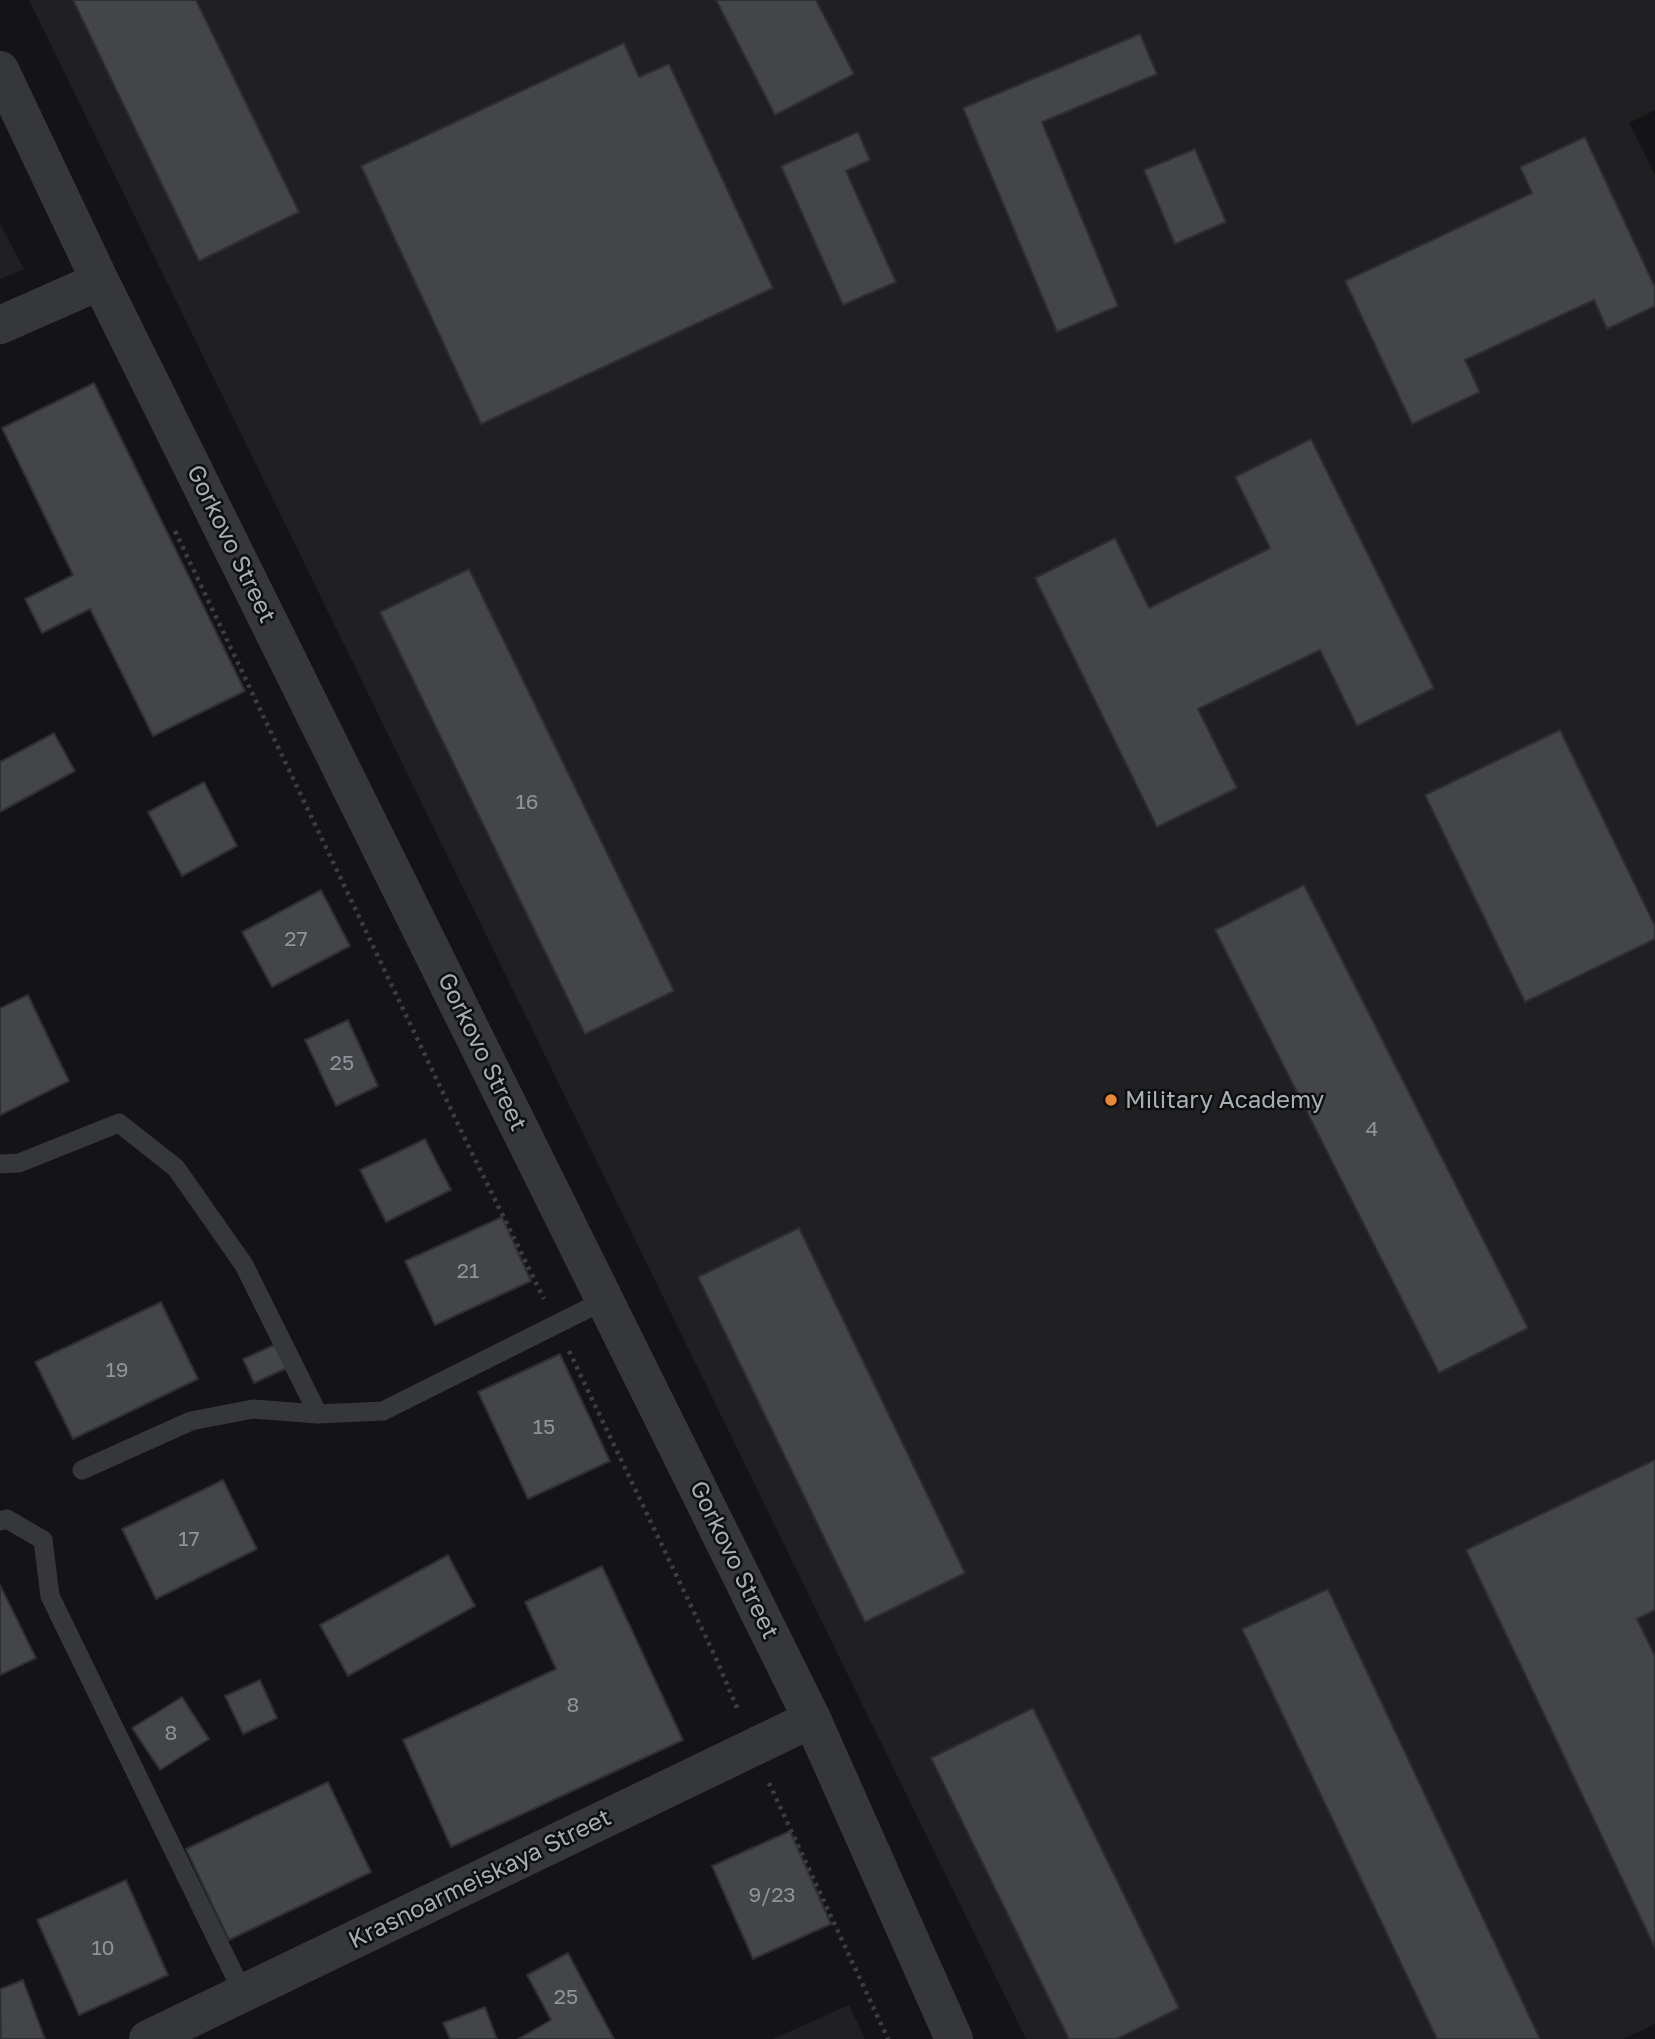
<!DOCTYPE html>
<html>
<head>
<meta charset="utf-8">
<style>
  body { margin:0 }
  canvas { display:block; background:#141416 }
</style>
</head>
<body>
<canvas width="1655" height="2039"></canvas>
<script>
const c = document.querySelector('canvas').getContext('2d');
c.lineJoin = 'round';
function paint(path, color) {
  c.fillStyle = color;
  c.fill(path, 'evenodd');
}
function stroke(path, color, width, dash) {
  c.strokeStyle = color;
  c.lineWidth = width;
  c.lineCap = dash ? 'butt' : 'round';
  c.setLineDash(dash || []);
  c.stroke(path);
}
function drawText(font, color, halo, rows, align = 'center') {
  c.font = font + ' "Golos Text",sans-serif';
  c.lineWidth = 5;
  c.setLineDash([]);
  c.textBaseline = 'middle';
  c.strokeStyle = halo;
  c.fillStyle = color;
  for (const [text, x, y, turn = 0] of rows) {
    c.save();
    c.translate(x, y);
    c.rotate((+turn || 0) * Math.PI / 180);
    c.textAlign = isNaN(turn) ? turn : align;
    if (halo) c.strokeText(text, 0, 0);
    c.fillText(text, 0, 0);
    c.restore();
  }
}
const built = new Path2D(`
  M29 0H1655V110L1629 123 1655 175V2024L1623 2039H1026Z
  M0 224 24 269 0 279Z
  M849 2005 865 2039H773Z`);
const building = new Path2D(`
  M73 0H196L299 212 199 261Z
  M716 0H816L854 74 775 115Z
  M1140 34 1157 74 1042 122 1118 306 1057 332 963 108Z
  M624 43 639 77 669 64 773 288 481 424 361 166Z
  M858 132 870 160 846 171 896 282 843 305 781 166Z
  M1585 137 1655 287V306L1607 329 1594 300 1465 360 1480 392 1412 424 1345 281 1532 193 1520 167Z
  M1195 149 1226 222 1175 244 1144 170Z
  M94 383 245 691 153 736 90 609 42 633 25 599 73 575 2 428Z
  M1311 439 1434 688 1357 726 1320 650 1198 709 1237 788 1157 827 1035 578 1115 538 1149 608 1270 548 1235 477Z
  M469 569 674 991 585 1034 380 612Z
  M1560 730 1655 926V939L1525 1002 1425 795Z
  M54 733 75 771 0 812V762Z
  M204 782 237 846 182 876 148 812Z
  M1304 885 1528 1328 1439 1373 1215 930Z
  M321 890 350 946 272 987 242 932Z
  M28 995 69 1081 0 1115V1008Z
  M348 1020 378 1086 336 1106 305 1040Z
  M425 1139 451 1190 386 1222 360 1170Z
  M502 1217 531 1281 435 1325 405 1261Z
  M799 1228 965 1573 865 1622 698 1277Z
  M161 1302 198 1379 73 1439 35 1362Z
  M276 1344 287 1368 254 1383 243 1359Z
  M560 1354 610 1461 528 1499 478 1392Z
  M1655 1460V1610L1637 1619 1655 1656V1948L1466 1550Z
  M223 1480 257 1549 156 1599 122 1529Z
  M448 1555 475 1606 348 1676 320 1625Z
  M602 1566 683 1740 451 1847 403 1740 556 1669 525 1602Z
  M0 1585 36 1658 0 1675Z
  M1328 1589 1540 2039H1437L1242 1629Z
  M260 1680 277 1718 243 1734 225 1696Z
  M182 1697 209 1739 160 1770 132 1728Z
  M1033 1708 1179 2008 1117 2039H1069L931 1758Z
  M328 1782 371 1872 229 1940 186 1849Z
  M790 1831 831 1924 753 1959 712 1866Z
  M126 1880 168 1975 79 2015 37 1920Z
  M568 1953 614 2039H518L551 2020 527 1975Z
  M23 1980 45 2039H1L0 1989Z
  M485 2007 497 2039H450L443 2023Z`);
const path = new Path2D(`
  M175 531 466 1141 544 1299
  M569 1351 714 1654 738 1710
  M769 1783 888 2039`);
const service = new Path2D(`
  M0 1164 19 1163 119 1123 176 1168 244 1265 318 1414
  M82 1470 191 1421 253 1409 318 1414 383 1411 605 1300
  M0 1521 7 1519 43 1540 50 1596 243 1993`);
const minor = new Path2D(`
  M0 70 100 281 812 1719 954 2039
  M0 325 100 281
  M148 2039 812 1719`);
const markers = [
  [1111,1100,7,"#e7883a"]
];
const numberNames = [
  ["16",527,802],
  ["27",296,939],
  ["25",342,1063],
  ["4",1372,1129],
  ["21",468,1271],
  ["19",117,1370],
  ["15",544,1427],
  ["17",189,1539],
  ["8",573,1705],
  ["8",171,1733],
  ["9/23",772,1895],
  ["10",103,1948],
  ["25",566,1997]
];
const streetNames = [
  ["Gorkovo Street",231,544,64],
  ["Gorkovo Street",482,1052,64],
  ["Gorkovo Street",734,1560,64],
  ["Krasnoarmeiskaya Street",480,1879,-26]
];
const poiNames = [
  ["Military Academy",1125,1100]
];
paint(built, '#202022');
paint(building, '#434548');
stroke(building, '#2e2f31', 2);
stroke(path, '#3b3e41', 4.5, [3.5, 5]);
stroke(service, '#35373a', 19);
stroke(minor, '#35373a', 38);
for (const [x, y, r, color] of markers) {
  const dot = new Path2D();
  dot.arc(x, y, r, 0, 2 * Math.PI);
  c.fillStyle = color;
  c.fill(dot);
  stroke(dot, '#0f0f10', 2.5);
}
drawText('21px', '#8d949a', null, numberNames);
drawText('24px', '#a6aeb5', '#0f0f10', streetNames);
drawText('24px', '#a6aeb5', '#0f0f10', poiNames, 'left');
</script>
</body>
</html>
